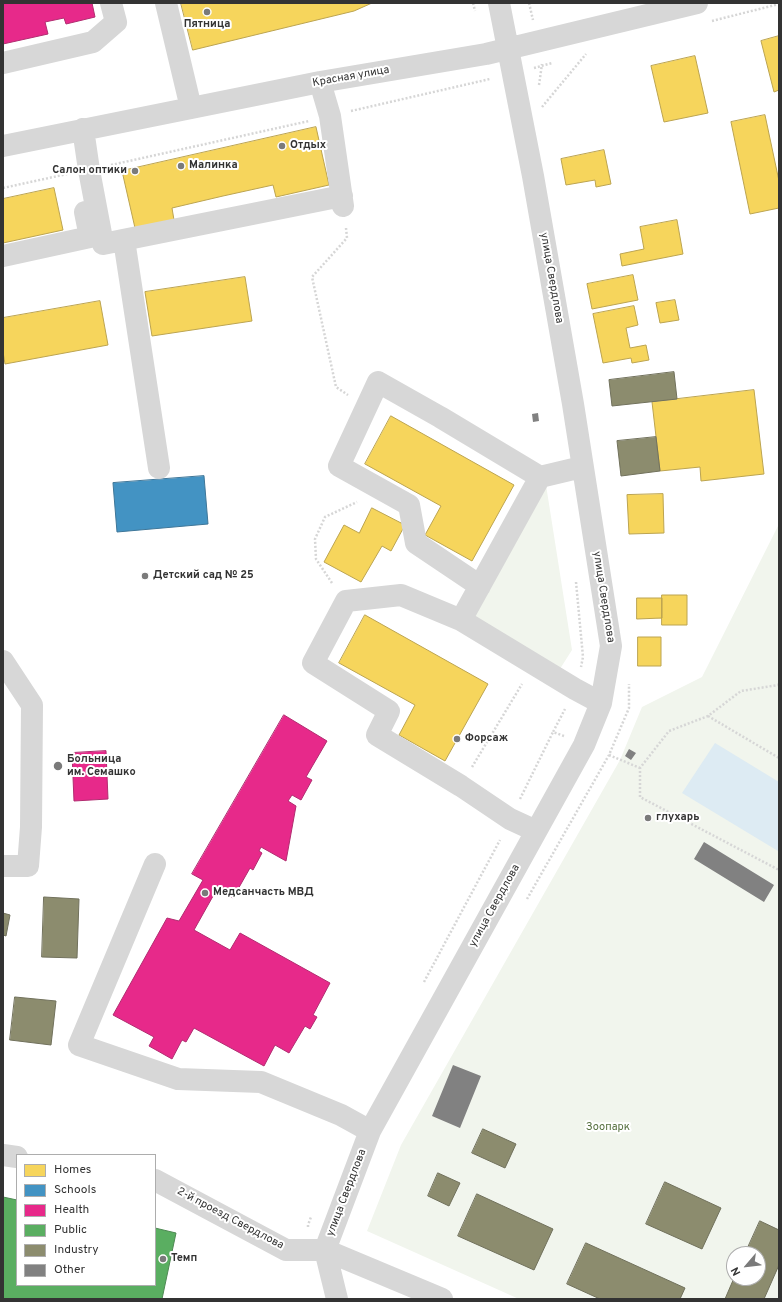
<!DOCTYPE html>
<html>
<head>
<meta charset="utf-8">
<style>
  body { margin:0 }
  #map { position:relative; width:782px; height:1302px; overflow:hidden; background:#fff; font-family:Overpass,sans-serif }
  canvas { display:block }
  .frame { position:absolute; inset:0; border:4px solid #333; pointer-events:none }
  .legend { position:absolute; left:16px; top:1154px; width:140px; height:132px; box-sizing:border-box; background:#fff; border:1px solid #adadad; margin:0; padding:5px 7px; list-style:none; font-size:12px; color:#333 }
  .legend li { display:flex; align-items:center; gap:8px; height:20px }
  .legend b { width:20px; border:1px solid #adadad }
  .north { position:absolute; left:726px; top:1246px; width:40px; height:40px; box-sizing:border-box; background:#fff; border:1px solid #adadad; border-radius:50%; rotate:242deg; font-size:11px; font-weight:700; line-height:16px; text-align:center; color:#333 }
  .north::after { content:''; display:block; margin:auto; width:14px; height:18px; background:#7a7a7a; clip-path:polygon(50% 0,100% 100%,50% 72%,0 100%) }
</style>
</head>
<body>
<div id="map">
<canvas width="782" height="1302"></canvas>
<div class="frame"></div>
<ul class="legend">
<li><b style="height:11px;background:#f6d55c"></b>Homes</li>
<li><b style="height:11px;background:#4393c3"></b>Schools</li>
<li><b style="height:11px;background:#e7298a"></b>Health</li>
<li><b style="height:11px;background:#5aae61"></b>Public</li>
<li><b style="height:11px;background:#8c8c6e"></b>Industry</li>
<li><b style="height:11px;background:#818181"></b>Other</li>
</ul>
<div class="north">N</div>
</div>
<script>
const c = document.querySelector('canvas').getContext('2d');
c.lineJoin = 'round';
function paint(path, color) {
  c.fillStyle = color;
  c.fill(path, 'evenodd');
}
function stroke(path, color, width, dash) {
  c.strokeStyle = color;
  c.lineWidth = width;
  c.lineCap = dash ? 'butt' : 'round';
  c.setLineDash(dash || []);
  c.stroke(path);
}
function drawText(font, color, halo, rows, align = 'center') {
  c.font = font + ' Overpass,sans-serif';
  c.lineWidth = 4;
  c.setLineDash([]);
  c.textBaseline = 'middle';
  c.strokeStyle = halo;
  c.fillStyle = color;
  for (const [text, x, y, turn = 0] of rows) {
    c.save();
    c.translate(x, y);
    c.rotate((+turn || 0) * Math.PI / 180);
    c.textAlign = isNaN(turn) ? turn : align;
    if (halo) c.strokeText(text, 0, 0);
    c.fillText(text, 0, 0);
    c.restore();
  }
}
const green = new Path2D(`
  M546 485 572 650 558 672 471 618Z
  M779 524V1299H519L367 1231 401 1145 620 760 642 707 702 677ZM734 1254H758V1278H734Z`);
const water = new Path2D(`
  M715 743 779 782 778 851 682 793Z`);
const homes = new Path2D(`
  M181 3H372L354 11 193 50Z
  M779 36V90L774 92 761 41Z
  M695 56 708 113 664 122 651 66Z
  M765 115 779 181V208L750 214 731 122Z
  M316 127 329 185 276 197 273 185 223 196 172 208 174 220 135 228 122 171Z
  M604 150 611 184 596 187 595 180 566 185 561 159Z
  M54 188 63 230 3 243V199Z
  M677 220 683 254 622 266 620 254 644 249 640 227Z
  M633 275 638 300 592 309 587 284Z
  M245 277 252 321 152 336 145 292Z
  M675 300 679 320 660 323 656 303Z
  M100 301 108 345 5 364 3 352V318Z
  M634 306 638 325 626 328 630 348 646 345 649 360 632 363 631 358 603 363 593 314Z
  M754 390 764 474 701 481 700 467 660 471 652 402Z
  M391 416 514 485 472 561 425 535 441 506 365 464Z
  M663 494 664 533 629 534 627 495Z
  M372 508 405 525 391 551 382 546 361 582 324 562 344 525 359 533Z
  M662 595H687V625H662Z
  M637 598H662V618L637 619Z
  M365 615 488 684 445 761 399 735 415 705 339 663Z
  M638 637H661V666H638Z`);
const schools = new Path2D(`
  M204 476 208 524 117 532 113 483Z`);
const health = new Path2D(`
  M3 3H92L95 17 66 24 64 18 45 22 48 34 3 44Z
  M284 715 327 741 306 777 312 780 301 800 292 795 288 801 296 806 286 861 261 847 259 851 262 853 253 870 250 868 233 898 217 889 194 930 230 950 240 933 330 983 313 1015 317 1017 310 1029 305 1026 289 1053 275 1045 264 1066 194 1028 186 1042 182 1040 172 1059 149 1046 154 1037 113 1015 167 918 179 921 203 880 192 874Z
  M106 751 108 799 74 801 72 753Z`);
const public = new Path2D(`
  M3 1197 17 1200V1285H155V1228L176 1233 162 1299H3Z`);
const industry = new Path2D(`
  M674 372 677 399 612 406 609 380Z
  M656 437 660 471 621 476 617 441Z
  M44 897 79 899 77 958 42 957Z
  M3 913 10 915 6 936 3 935Z
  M15 997 56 1001 51 1045 10 1040Z
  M483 1129 516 1144 505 1168 472 1153Z
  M438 1173 460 1183 449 1206 428 1196Z
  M665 1182 721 1208 702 1249 646 1224Z
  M477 1194 553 1229 534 1270 458 1236Z
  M760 1221 779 1230V1265L764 1299H725L734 1278H758V1254H745Z
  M586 1243 685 1288 680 1299H600L567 1284Z`);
const building = new Path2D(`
  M538 413 539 421 533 422 532 414Z
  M629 749 636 753 631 760 625 756Z
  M704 842 774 885 764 902 694 859Z
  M453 1065 481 1076 460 1128 432 1116Z`);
const path = new Path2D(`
  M473 3 475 11
  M529 3 533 20
  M712 21 779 4
  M534 68 552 63
  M539 85 542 64
  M542 107 586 54
  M351 111 490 79
  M111 165 309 121
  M3 188 67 174
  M346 228 347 238 312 277 336 387 348 395
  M576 582 583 657 581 667
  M332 583 316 559 315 539 325 517 357 502
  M779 684 778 685 741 691 708 716 669 731 640 768V797L779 870
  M708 716 779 758
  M564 736 553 732 565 709
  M609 755 640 768
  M472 767 522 684
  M520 799 553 732
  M527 899 609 755 629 708V684
  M424 982 500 840
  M308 1227V1225L311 1217`);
const minor = new Path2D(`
  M166 3 191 108
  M3 63 93 42 116 22 111 3
  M320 82 330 116 343 206
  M83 129 89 170 103 244 342 196
  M3 146 320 82 486 54 697 3
  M124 240 159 468
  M3 256 90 237 85 212
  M540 477 461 620 575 689 601 703
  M480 586 416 543 409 505 339 466 378 382 440 417 540 477 582 467
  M461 620 401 595 346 601 313 663 389 711 377 735 461 786 510 819 536 831
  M3 661 32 705 31 827 28 866H3
  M155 864 79 1045 178 1079 261 1082 341 1115 370 1131
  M3 1155 17 1157
  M155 1180 286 1250H325L442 1299
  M337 1299 325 1250 370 1131 584 745 601 703 611 646 573 404 533 176 499 3`);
const markers = [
  [207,12,4,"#7a7a7a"],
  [282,146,4,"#7a7a7a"],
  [181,166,4,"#7a7a7a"],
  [135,171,4,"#7a7a7a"],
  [145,576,4,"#7a7a7a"],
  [457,739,4,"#7a7a7a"],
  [58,766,5,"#7a7a7a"],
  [648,818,4,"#7a7a7a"],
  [205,893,4,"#7a7a7a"],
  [163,1259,4,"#7a7a7a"]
];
const poiNames = [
  ["Пятница",207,25,"center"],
  ["Отдых",290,146],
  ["Малинка",189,166],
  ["Салон оптики",127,171,"right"],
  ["Детский сад № 25",153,576],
  ["Форсаж",465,739],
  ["Больница",67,760],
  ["им. Семашко",67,773],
  ["глухарь",656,818],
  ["Медсанчасть МВД",213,893],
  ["Темп",171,1259]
];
const streetNames = [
  ["Красная улица",351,77,-10],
  ["улица Свердлова",551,278,80],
  ["улица Свердлова",603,597,81],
  ["улица Свердлова",495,906,-61],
  ["улица Свердлова",347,1193,-69],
  ["2-й проезд Свердлова",230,1219,28]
];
const parkNames = [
  ["Зоопарк",608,1128]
];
paint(green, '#f1f5ed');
paint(water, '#ddebf3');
paint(homes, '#f6d55c');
stroke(homes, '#bca450', 1);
paint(schools, '#4393c3');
stroke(schools, '#3e7698', 1);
paint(health, '#e7298a');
stroke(health, '#b12c70', 1);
paint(public, '#5aae61');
stroke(public, '#4e8953', 1);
paint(industry, '#8c8c6e');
stroke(industry, '#71715c', 1);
paint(building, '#818181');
stroke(path, '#d6d6d6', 2.5, [2, 2]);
stroke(minor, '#d7d7d7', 22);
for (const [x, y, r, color] of markers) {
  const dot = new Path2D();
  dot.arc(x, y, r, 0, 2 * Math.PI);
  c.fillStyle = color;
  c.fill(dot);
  stroke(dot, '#fff', 1.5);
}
drawText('bold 11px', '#333', '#fff', poiNames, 'left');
drawText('11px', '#333', '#fff', streetNames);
drawText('11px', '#56703f', '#fff', parkNames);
</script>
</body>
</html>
